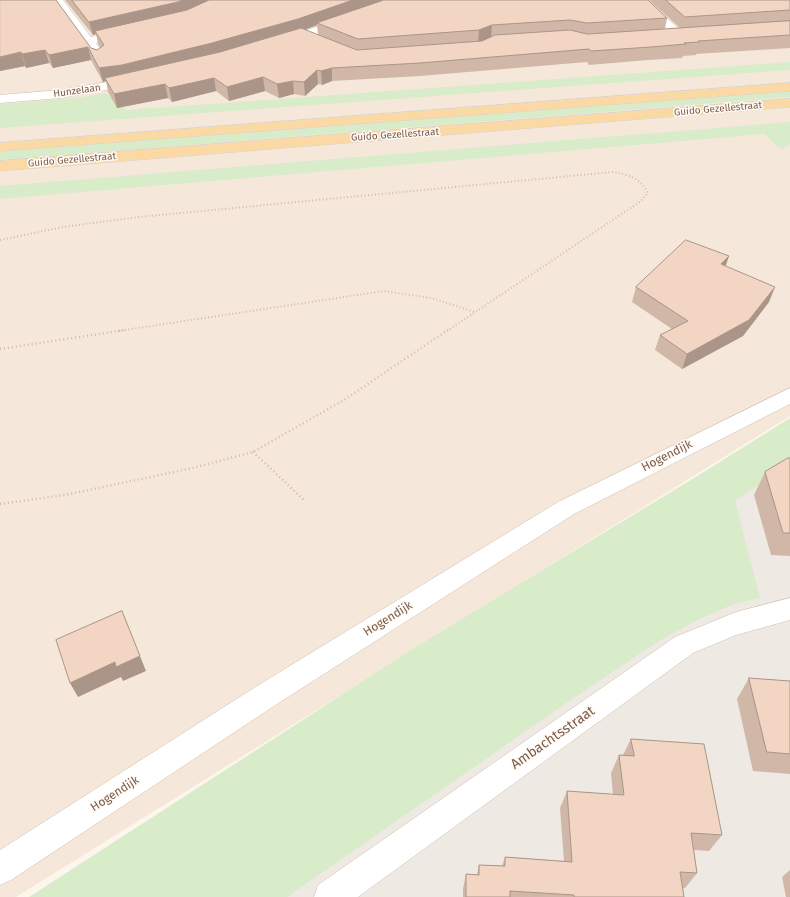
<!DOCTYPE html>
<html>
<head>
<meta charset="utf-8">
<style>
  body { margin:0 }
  canvas { display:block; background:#fdf6ec }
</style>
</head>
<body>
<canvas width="790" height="897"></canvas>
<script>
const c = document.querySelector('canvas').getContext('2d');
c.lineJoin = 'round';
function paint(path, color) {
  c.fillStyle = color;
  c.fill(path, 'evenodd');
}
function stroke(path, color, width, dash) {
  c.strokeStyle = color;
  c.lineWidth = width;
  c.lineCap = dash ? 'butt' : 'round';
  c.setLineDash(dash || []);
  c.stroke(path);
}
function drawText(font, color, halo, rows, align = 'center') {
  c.font = font + ' "Fira Sans",sans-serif';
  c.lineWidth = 3;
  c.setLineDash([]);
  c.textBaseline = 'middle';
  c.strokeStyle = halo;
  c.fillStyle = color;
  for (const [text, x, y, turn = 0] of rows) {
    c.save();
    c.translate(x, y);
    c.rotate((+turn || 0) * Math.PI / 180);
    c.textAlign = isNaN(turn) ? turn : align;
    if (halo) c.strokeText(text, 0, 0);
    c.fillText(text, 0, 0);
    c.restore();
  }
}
const residential = new Path2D(`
  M0 0H790V416L16 897H0Z`);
const industrial = new Path2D(`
  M790 454V897H172Z`);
const green = new Path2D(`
  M790 62V70L0 128V104L77 98 106 93 126 110Z
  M790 91V97L0 160V151Z
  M790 122V144L784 149 779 148 765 134 0 199V186Z
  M790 418V464L735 501 760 598 734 604 699 619 659 641 575 697 287 897H29L411 650 707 470Z`);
const pathFar1 = new Path2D(`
  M0 240 63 227 139 217 612 172C628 174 640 178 648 193L641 201 447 331
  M118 331 384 291 431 298 475 312`);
const path = new Path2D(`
  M0 349 125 330
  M253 452 305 501
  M0 504 65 495 193 468 253 452 344 400 448 330`);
const minor = new Path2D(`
  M51 0H63L91 37 127 28 133 32 131 35 96 43 102 52 100 55H92Z
  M635 0H647L682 32 684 35 682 38 653 40 651 37 653 34 668 32Z
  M346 17 350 19 352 21 350 23 288 45H280L278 42 280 39Z
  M136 77 143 81 141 84 60 98 0 103V95L60 90Z
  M790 388V404L574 514 277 704 11 880 0 885V850L257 686 558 502Z
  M790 598V620L736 635 693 653 358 897H314L318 885 675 637 736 612Z`);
const major = new Path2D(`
  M790 83V91L0 151V143Z
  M790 99V107L0 171V161Z`);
const wall = new Path2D(`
  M0 0 91 48 97 50 101 48 98 44 96 34 93 35 65 0H648L667 18 665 29 680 28 649 0H790V48L696 54V55L683 56 682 58 648 60 589 65 587 62 420 76 332 81 322 85 318 84 305 96 294 94 279 98 265 91 229 101 216 91 172 102 168 98 117 108 108 92 106 81 103 82 91 60 53 68 49 63 26 68 25 66 0 71ZM317 25 318 35 304 30Z
  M729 256 725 266 769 302 743 336 682 369 655 350 660 335 672 329 632 302 636 287Z
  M790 458V556L771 555 754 495 765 472Z
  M749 678 790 681V774L753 771 737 699Z
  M631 739 722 835 709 851 694 850 697 873 685 888H683L684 897H463V889L466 874 477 875 479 865 502 866 505 857 564 861 560 808 567 791 613 795 611 773 619 755H623Z
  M790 870V897H786L782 877Z`);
const shadedWall = new Path2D(`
  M183 0H214L181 15 95 31 96 34 93 35 89 22Z
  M353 0H390L317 23V25L299 32 214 57 105 78 106 81 103 82 99 68Z
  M492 25 491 38 478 44 479 30Z
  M88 47 91 60 53 68 49 55Z
  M45 50 49 63 26 68 22 54Z
  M21 52 25 66 0 71V57Z
  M332 68V81L322 85 321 71Z
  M317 70 318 84 305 96 304 82Z
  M263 77 265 91 229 101 227 87Z
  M214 78 216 91 172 102 169 88Z
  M293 81 294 94 279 98 277 84Z
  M165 84 168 98 117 108 114 94Z
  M729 256 724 271 721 264Z
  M775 287 769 302 743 336 682 369 687 354Z
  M122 611 146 671 123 681 121 677 78 697 70 683Z`);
const building = new Path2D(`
  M0 0H56L91 48 97 50 104 45 95 31 187 10 209 0H353L298 19 212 43 122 65 99 68 88 47 49 55 45 50 22 54 21 52 0 57Z
  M72 0H183L178 2 89 22Z
  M384 0H648L667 18 587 23 570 20 492 25 479 30 358 39 317 23Z
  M666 0H790V10L685 17Z
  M790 21V35L698 41 699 42 684 43 686 44 651 47 591 51 589 49 420 63 332 68 321 71 317 70 304 82 293 81 277 84 263 77 227 87 214 78 169 88 165 84 114 94 105 78 220 52 301 28 357 50 482 41 495 35 570 30 587 34Z
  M686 240 729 256 721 264 775 287 749 320 687 354 660 335 688 321 636 287Z
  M788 458H790V533H783L765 472Z
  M122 611 140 656 116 667 115 662 70 683 56 640Z
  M749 678 790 681V754L767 752Z
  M631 739 704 744 722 835 691 833 697 873 680 872 684 897H574V895L510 891V897H466V874L479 875V865L505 866V857L572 862 567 791 624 795 619 755 634 756Z`);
const farStreetnames = [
  ["Hunzelaan",77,91,-8],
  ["Guido Gezellestraat",718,109,-5],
  ["Guido Gezellestraat",395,135,-4],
  ["Guido Gezellestraat",72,160,-5]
];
const streetNames = [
  ["Hogendijk",667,456,-27],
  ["Hogendijk",388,619,-32],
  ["Hogendijk",115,794,-33]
];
const nearStreetnames = [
  ["Ambachtsstraat",553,738,-35]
];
paint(residential, '#f5e8da');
paint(industrial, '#efe9e4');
paint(green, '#d8ecc9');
stroke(minor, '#d1beb0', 1);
stroke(major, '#dad1cd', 1);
stroke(pathFar1, '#d9b8a5', 2, [1, 2.5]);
stroke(path, '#d9b8a5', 2.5, [1, 3]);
paint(minor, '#fff');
paint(major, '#fbd9a5');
paint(wall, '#d1b7a8');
paint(shadedWall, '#aa9588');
paint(building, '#f3d5c3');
stroke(building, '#aa9588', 1);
drawText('10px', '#7a5c4d', '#fffaf3', farStreetnames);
drawText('12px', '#7a5c4d', '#fffaf3', streetNames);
drawText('14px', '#7a5c4d', '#fffaf3', nearStreetnames);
</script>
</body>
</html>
